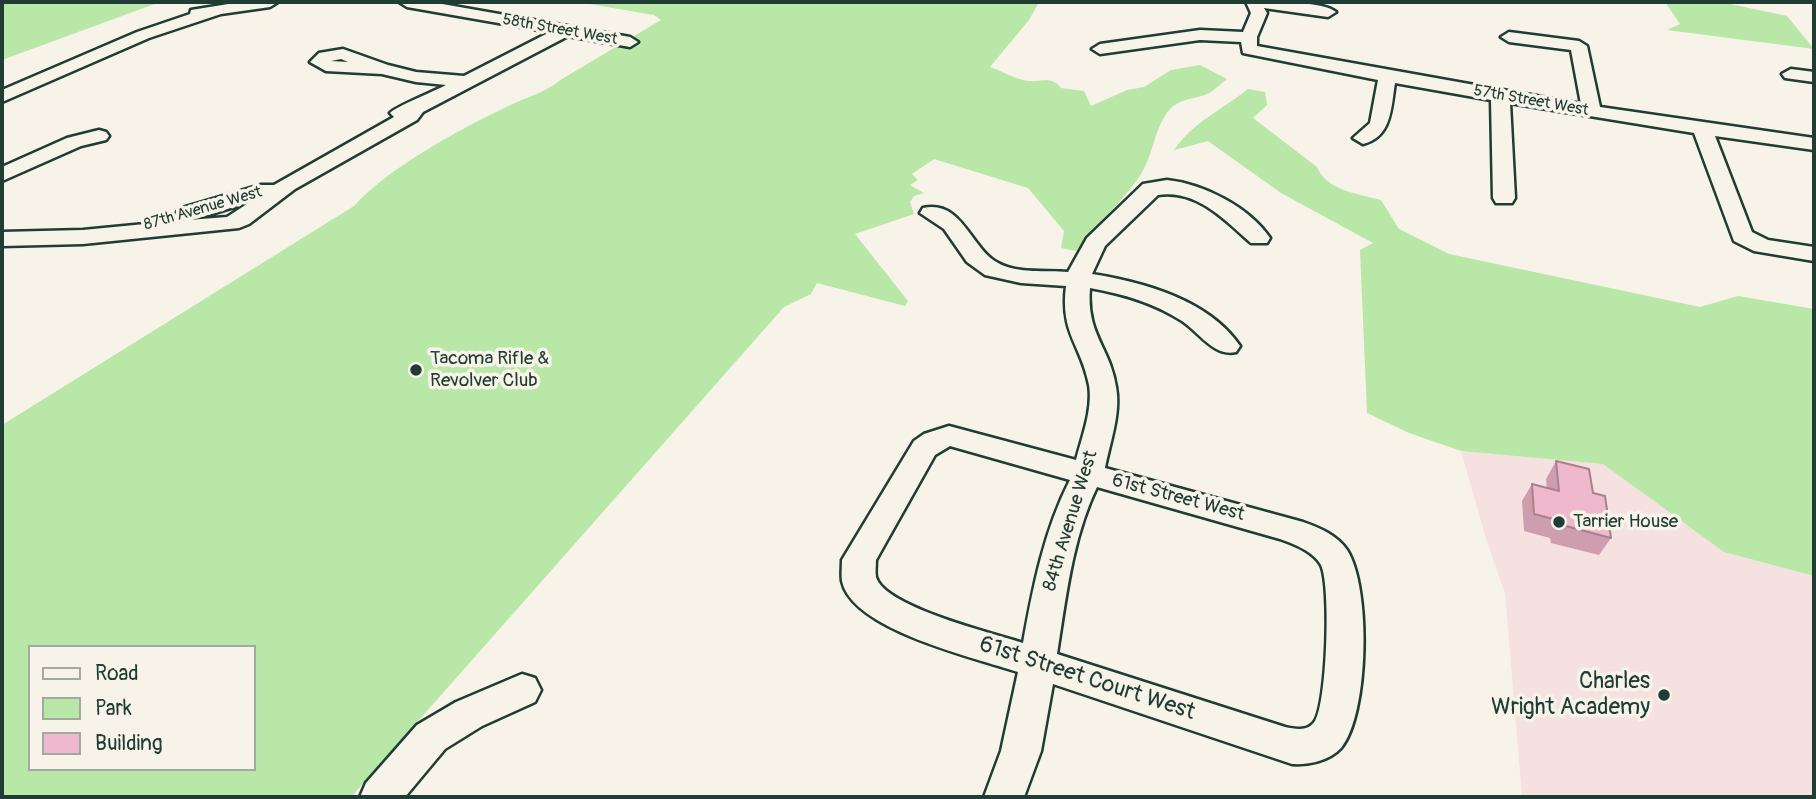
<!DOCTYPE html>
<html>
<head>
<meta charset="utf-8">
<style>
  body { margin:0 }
  #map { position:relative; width:1816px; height:799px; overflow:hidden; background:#f7f3e8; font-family:Pangolin,sans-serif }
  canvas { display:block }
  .frame { position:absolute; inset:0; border:4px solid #1f3d34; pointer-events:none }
  .legend { position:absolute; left:28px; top:645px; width:228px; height:126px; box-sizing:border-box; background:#f7f3e8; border:2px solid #a1aaa0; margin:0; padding:9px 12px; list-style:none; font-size:21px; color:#1f3d34 }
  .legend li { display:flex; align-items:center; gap:14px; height:35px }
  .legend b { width:35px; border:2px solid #a1aaa0 }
</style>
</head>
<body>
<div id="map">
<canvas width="1816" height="799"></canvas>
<div class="frame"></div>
<ul class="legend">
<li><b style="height:9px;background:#f7f3e8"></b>Road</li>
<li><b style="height:19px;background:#b8e7a7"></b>Park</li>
<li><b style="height:19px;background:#f0b8cc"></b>Building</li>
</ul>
</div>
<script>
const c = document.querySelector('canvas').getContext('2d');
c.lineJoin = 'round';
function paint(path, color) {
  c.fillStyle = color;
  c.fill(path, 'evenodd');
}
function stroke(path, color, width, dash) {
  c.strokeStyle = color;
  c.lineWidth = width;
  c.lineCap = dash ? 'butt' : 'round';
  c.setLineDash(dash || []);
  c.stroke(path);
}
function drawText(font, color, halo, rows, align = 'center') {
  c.font = font + ' Pangolin,sans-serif';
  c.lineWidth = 7;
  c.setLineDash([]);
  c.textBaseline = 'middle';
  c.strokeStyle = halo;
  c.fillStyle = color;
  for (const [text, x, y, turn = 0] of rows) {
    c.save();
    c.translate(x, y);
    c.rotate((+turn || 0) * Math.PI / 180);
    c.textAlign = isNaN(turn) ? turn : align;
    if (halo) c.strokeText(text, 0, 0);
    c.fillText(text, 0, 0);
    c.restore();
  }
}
const built = new Path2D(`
  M1461 451 1603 464 1724 552 1814 576V797H1522L1505 593 1487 542Z`);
const green = new Path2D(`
  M2 2H160L2 60Z
  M578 2H1039L1029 20 990 67C1002 71 1017 80 1029 81 1042 82 1052 76 1061 88L1084 91 1091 106 1127 90 1144 87 1171 70 1200 65 1227 79C1220 84 1213 92 1205 95 1193 99 1179 99 1170 109 1153 129 1154 156 1139 177 1121 204 1095 225 1076 251L1061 248 1064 231 1028 188 934 159 912 174 918 180 910 185 924 193 914 196 910 202 914 214 855 234 908 301 905 306 817 283 811 294 784 307 351 797H2V425L354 206C390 167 455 132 504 108 524 98 545 93 562 79L661 20 654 15ZM30 647H254V769H30Z
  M1665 2H1721L1787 16 1814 49 1667 30 1680 24Z
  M1248 89 1265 92 1267 105 1253 118 1317 167C1326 190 1358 194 1381 200L1399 229 1449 254 1700 307 1738 296 1814 309V576L1724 552 1603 464 1461 451 1409 433 1367 413 1360 250 1373 243 1281 193 1208 141 1174 150C1193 122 1222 110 1248 89Z`);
const minor = new Path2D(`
  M241 2H278L270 7 221 14 149 38 2 102V90L137 32 190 14 191 10Z
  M399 2H431L630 37 638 42 630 47 568 36 423 112 417 120 295 189 249 224 239 228 83 244 2 246V232L83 230 186 220 179 219 176 214 179 209 261 185H274L394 117 390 113C395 107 435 91 446 85L416 82 382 74 326 71 310 62 319 53 343 49 388 65 416 72 464 76 550 32 407 7ZM341 59 348 62 331 61ZM250 202 227 217 188 220 195 219Z
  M1246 2C1266 2 1322 0 1336 12L1328 17 1264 8 1267 13 1257 37V46L1581 104 1571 50 1509 42 1501 37 1509 32 1579 41 1587 46 1600 107 1814 138V150L1715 136 1752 232 1768 240 1814 247V261L1754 251 1734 241 1694 133 1510 103 1515 198 1512 203H1496L1493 198 1491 100 1395 83C1391 107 1392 137 1363 144L1353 138 1370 123 1378 80 1243 53 1241 42 1200 40 1100 54 1092 49 1100 44 1200 30 1243 32 1251 13Z
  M1791 69 1814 72V82L1785 78 1782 74Z
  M99 130 106 132 109 136 106 140 81 146 2 181V167L67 138Z
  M1167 180C1204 184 1249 207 1270 238L1267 243H1251C1224 219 1196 189 1158 195L1105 246 1092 274C1143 282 1209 300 1240 346L1236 352C1214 357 1200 333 1182 321 1154 303 1124 294 1090 288 1086 335 1110 347 1116 387 1121 413 1110 442 1105 468L1303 522C1320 528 1337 535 1347 550 1371 587 1369 714 1341 748 1329 761 1308 765 1292 764L1053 684 1041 751 1024 797H984L1001 751 1018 672C976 658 852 630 842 581 841 575 842 567 842 560L914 441 924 434 949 426 1076 460C1082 437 1093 409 1089 385 1081 344 1060 334 1066 286L1021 283 985 275 967 262 944 229 920 213 923 208C962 199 971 249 998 263 1018 274 1046 270 1068 272L1087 238 1143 184ZM950 446 1070 480C1044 531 1033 587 1023 643 993 633 884 607 876 577 875 572 876 565 876 560L935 455ZM1097 487 1280 539C1294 544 1313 551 1321 565 1331 586 1327 702 1315 721 1308 732 1296 729 1285 727L1057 654C1066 598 1072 539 1097 487Z
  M522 674 535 678 541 690 535 702 482 726 445 749 405 797H360L366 783 417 725 456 702Z`);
const wall = new Path2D(`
  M1556 461 1593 493 1611 538 1599 555 1551 543 1550 538 1524 531 1522 501 1532 484 1547 488 1546 479Z`);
const building = new Path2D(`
  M1556 461 1589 469 1593 493 1605 496 1611 538 1562 525 1561 521 1534 514 1532 484 1559 491Z`);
const markers = [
  [416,370,7,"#1f3d34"],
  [1559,522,7,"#1f3d34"],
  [1664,695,7,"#1f3d34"]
];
const farStreetnames = [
  ["58th Street West",560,30,10],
  ["57th Street West",1531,101,10],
  ["87th Avenue West",203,209,-16]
];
const poiNames = [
  ["Tacoma Rifle &",430,359],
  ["Revolver Club",430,381],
  ["Tarrier House",1573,522]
];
const streetNames = [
  ["61st Street West",1178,498,15],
  ["84th Avenue West",1071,521,-73]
];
const nearStreetnames = [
  ["61st Street Court West",1087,679,18]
];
const nearPoinames = [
  ["Charles",1650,682],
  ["Wright Academy",1650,708]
];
paint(built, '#f5e1e0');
paint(green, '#b8e7a7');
stroke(minor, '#1f3d34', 5);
paint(minor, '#f7f3e8');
paint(wall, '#ce9eaf');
paint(building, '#f0b8cc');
stroke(building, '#a8818f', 2);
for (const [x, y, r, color] of markers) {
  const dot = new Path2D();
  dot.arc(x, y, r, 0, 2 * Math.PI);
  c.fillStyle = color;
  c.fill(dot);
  stroke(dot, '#f7f3e8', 2.5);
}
drawText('16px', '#1f3d34', '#f7f3e8', farStreetnames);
drawText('19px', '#1f3d34', '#f7f3e8', poiNames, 'left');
drawText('19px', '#1f3d34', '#f7f3e8', streetNames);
drawText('23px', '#1f3d34', '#f7f3e8', nearStreetnames);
drawText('23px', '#1f3d34', '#f7f3e8', nearPoinames, 'right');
</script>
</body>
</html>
